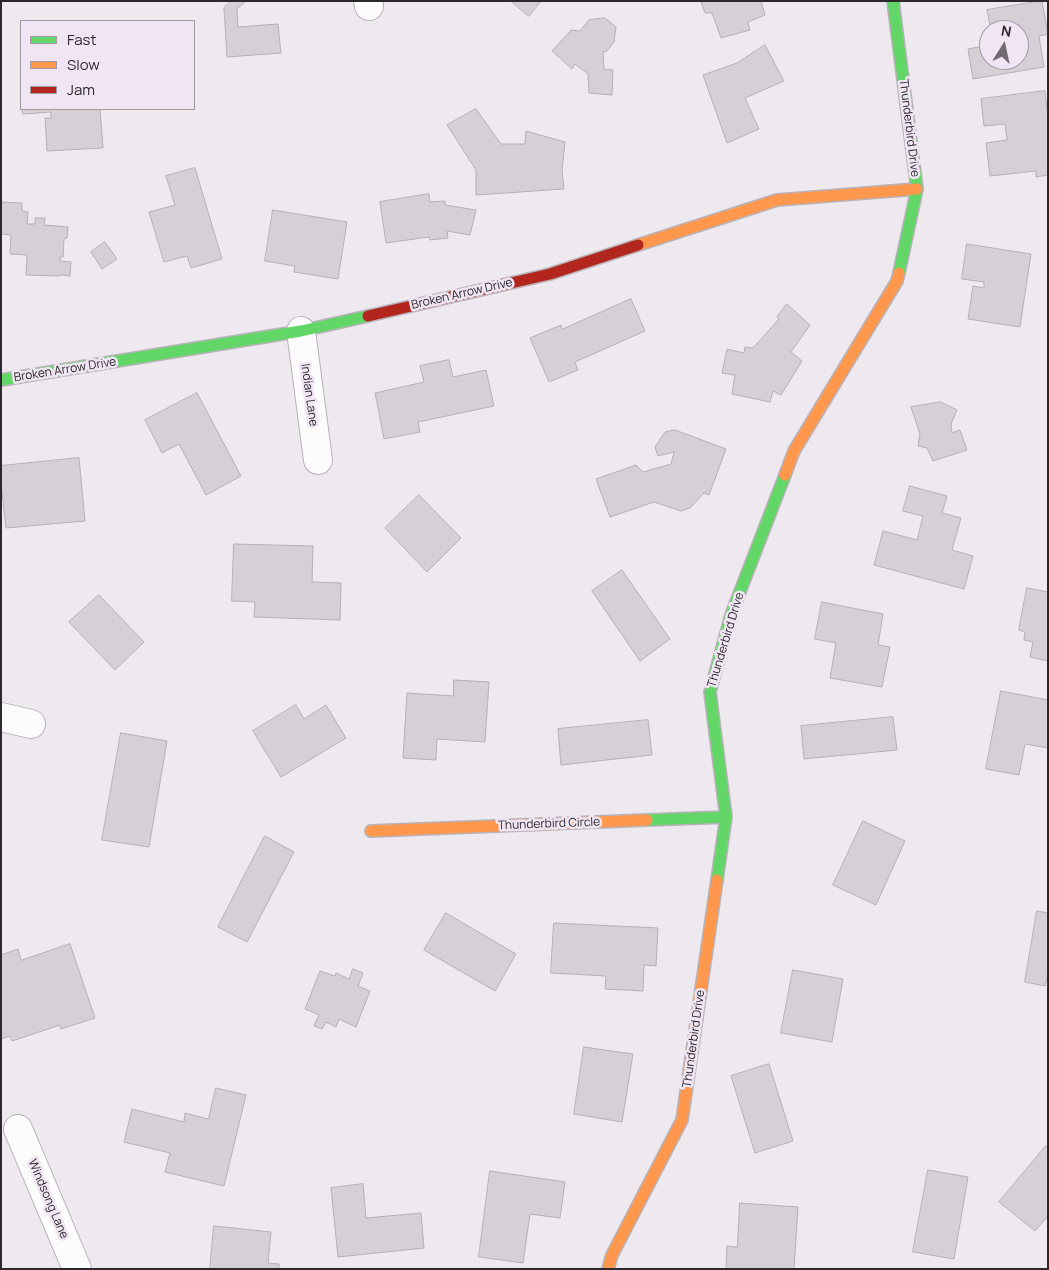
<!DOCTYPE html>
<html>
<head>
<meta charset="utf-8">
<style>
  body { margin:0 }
  #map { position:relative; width:1049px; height:1270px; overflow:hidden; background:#eee8ef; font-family:Manrope,sans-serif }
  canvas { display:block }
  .frame { position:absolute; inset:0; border:2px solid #2c282d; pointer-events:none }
  .legend { position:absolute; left:20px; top:20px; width:175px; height:90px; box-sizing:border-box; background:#f0e5f2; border:1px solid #a299a3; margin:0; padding:6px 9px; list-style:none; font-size:15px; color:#2c282d }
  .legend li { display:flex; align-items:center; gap:10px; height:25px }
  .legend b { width:25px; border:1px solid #a299a3 }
  .north { position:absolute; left:979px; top:20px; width:50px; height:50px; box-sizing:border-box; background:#f0e5f2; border:1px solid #a299a3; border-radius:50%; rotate:10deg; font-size:14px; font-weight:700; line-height:20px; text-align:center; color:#2c282d }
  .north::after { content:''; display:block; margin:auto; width:18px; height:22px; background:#706b71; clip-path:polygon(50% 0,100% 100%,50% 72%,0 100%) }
</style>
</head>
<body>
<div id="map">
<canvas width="1049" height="1270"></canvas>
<div class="frame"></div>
<ul class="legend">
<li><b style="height:6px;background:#63d668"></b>Fast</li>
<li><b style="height:6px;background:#ff974d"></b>Slow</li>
<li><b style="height:6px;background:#b3261e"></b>Jam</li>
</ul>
<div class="north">N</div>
</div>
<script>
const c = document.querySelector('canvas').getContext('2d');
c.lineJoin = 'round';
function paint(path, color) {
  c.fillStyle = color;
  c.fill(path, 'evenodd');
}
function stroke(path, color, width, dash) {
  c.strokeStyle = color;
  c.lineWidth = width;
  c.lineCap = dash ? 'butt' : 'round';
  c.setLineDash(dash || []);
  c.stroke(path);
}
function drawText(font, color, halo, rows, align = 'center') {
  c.font = font + ' Manrope,sans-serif';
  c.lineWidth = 5;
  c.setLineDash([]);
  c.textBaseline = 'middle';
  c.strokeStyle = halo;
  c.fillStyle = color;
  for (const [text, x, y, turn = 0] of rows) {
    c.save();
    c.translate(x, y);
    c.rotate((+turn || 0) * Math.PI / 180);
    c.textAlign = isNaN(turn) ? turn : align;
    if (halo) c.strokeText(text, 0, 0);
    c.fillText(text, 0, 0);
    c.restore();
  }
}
const building = new Path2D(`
  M231 1H246L237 9 238 27 278 24 281 53 227 57 224 8Z
  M511 1H541L529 16Z
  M703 1H761L765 15 748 22 750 30 721 38 712 13H705L701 2Z
  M1042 1 1048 34 1039 36 1044 67 973 79 968 49 989 45V60H1019V30H991L987 10Z
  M605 18 616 27 614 42 607 51 603 52 604 69 613 70 612 95 589 93 588 74 575 64 572 69 552 51 571 30 580 31 589 20Z
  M765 45 784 81 745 98 759 129 727 143 703 75 737 63Z
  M1045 91 1048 117V175L1036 177V171L990 176 986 143 1007 140 1005 124 984 126 981 99Z
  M22 109H100L103 148 47 151 45 118H51V112L23 114Z
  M476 109 501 144H525L526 131 565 142 562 170 564 189 476 195V170L447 125Z
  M195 168 222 259 191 268 187 256 164 262 149 212 175 205 166 176Z
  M429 194 430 202 445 201V205L476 210 470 235 447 231 448 238 430 240 429 237 386 243 380 202Z
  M1 202 22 203V211L28 212 27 224H35V218H45L44 225 68 227 67 238 64 239 63 257H60V261L71 262 70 276 60 275 59 276 26 275 27 255 10 254 11 235 1 234Z
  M273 210 347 222 338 279 294 272 295 266 265 261Z
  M105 242 117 259 102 269 91 252Z
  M967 244 1031 254 1020 327 968 319 973 286 984 288V282L962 279Z
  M631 299 645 331 575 362 578 370 549 382 530 338 561 325 562 329Z
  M787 304 810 325 791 352 802 361 781 395 773 391 770 402 732 394 735 375 722 373 727 349 744 353 745 347 753 348 779 319 777 317Z
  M449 360 453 377 486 370 494 406 418 422 420 432 384 439 375 393 424 382 420 366Z
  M197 393 241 476 206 495 179 444 162 453 145 420Z
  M941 402 957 410 951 424 952 433 960 430 967 450 933 461 927 448 918 446 920 434 911 407Z
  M675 430 726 449 709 495 704 493 690 508 681 511 654 502 610 517 596 479 636 465 643 472 671 464 674 452 658 456 655 447 665 432Z
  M79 458 85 521 6 528 1 483V466Z
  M910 486 947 496 942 513 961 518 952 550 973 556 964 589 874 565 883 531 917 540 923 516 903 511Z
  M419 495 461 538 427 572 385 528Z
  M234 544 313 546 312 582 341 583 340 620 254 617 255 602 232 601Z
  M622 570 670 639 640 661 592 591Z
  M1027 588 1048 592V661L1030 657 1033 642 1024 640 1025 632 1019 630Z
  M99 595 144 642 115 670 69 622Z
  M822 602 883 614 878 645 890 647 882 687 830 678 836 643 815 639Z
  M454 680 489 682 485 742 437 739 436 760 403 758 407 693 453 696Z
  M1001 691 1048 700V748L1025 744 1019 775 986 769Z
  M296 705 304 719 326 705 346 738 281 777 253 731Z
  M893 717 897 750 804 759 801 726Z
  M648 720 652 755 561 765 558 729Z
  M121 733 167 741 149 847 102 840Z
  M863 821 905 841 876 905 833 885Z
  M265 836 294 852 247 942 218 927Z
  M1037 911 1048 913V973L1045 986 1025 982Z
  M446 913 516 954 495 991 424 950Z
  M554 923 658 928 656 966 644 965 643 991 605 989 606 976 551 973Z
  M70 944 95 1018 61 1029 60 1025 12 1041 10 1036 1 1039V955L18 949 21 960Z
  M353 969 363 973 358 986 370 991 356 1027 339 1019 336 1027 326 1022 322 1029 314 1026 319 1015 305 1009 320 971 335 976 336 973 349 979Z
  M793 970 843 979 832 1042 781 1033Z
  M584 1047 633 1054 622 1122 574 1114Z
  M769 1064 793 1141 755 1153 731 1076Z
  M216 1088 246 1095 224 1186 165 1172 170 1153 124 1142 132 1109 184 1122 185 1113 208 1119Z
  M1046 1146 1048 1147V1216L1035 1231 999 1202Z
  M928 1170 968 1177 954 1259 913 1252Z
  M490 1171 565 1182 560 1218 530 1214 523 1263 479 1257Z
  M363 1184 366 1218 421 1213 424 1248 338 1257 331 1188Z
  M740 1203 798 1207 794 1269H726L727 1246 737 1247Z
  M214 1226 271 1232 268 1263 279 1264V1269H210Z`);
const street = new Path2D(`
  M368 1 369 6
  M301 331 318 460
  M1 717 31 724
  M18 1129 77 1269`);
const fast = new Path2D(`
  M893 1 917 189 899 273
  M1 380 301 331 368 316
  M647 820 726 817
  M717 880 726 817 710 692 731 615 785 475`);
const slow = new Path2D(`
  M638 245 777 200 917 189
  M785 475 794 451 897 281 899 273
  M371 831 647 820
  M608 1269 612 1255 682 1120 717 880`);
const jam = new Path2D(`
  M368 316 550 274 638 245`);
const streetNames = [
  ["Thunderbird Drive",909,128,83],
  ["Broken Arrow Drive",462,294,-13],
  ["Broken Arrow Drive",65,370,-9],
  ["Indian Lane",309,395,82],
  ["Thunderbird Drive",726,640,-73],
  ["Thunderbird Circle",549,824,-2],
  ["Thunderbird Drive",694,1039,-82],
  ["Windsong Lane",48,1199,67]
];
paint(building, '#d4d0d5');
stroke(building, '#b5b0b6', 1);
stroke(street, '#b8b3b9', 30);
stroke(fast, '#b8b3b9', 14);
stroke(slow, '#b8b3b9', 14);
stroke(jam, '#b8b3b9', 14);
stroke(street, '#fcfcfd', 28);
stroke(fast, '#63d668', 11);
stroke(slow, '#ff974d', 11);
stroke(jam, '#b3261e', 11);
drawText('12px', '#2c282d', '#f0e5f2', streetNames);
</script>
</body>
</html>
